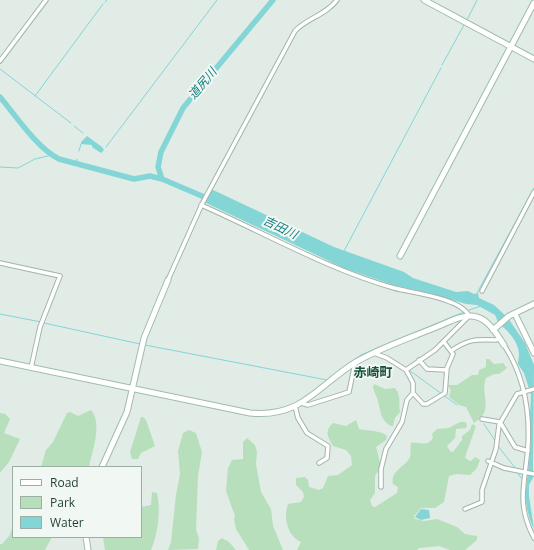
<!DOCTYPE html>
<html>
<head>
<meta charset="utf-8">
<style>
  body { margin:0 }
  #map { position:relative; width:534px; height:550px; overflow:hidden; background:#e0ece5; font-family:"Open Sans",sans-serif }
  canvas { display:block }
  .legend { position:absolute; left:12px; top:466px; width:130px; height:72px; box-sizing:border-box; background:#f1f8f3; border:1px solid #9daea5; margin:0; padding:5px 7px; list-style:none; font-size:12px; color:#1f3e31 }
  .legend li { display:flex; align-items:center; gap:8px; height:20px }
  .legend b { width:20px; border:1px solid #9daea5 }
</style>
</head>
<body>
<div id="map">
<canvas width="534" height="550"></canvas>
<ul class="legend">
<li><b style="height:5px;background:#fff"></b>Road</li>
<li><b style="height:11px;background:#b7dfbc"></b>Park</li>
<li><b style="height:11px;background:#83d5d6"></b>Water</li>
</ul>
</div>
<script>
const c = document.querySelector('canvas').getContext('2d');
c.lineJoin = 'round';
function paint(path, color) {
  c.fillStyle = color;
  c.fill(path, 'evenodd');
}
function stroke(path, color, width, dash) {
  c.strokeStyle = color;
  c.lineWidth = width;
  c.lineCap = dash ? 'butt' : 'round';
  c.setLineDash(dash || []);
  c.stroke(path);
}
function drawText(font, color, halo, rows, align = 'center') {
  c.font = font + ' "Open Sans","Noto Sans JP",sans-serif';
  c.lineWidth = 4;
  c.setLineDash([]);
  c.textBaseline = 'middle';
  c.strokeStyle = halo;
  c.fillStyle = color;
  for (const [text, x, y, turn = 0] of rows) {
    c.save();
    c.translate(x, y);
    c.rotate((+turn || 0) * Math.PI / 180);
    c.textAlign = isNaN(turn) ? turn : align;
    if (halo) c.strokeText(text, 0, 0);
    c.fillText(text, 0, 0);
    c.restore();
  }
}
const green = new Path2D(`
  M486 359H489L494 364 503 363 507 368 499 374H494L486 378C479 395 496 409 474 423L466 407 459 405 449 397 451 390 447 385H457L472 375H478L479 370 486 367Z
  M374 384 385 389 395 388C402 397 398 403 400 412L395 418 393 426H391C380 420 381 412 378 401 377 396 374 393 373 387Z
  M91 410C103 424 92 451 89 467H41L46 450 53 442 67 413 70 412 78 416Z
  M0 413 5 414 10 419 4 433 20 439 9 462 0 473Z
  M141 417H143L146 420 155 446 141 453 138 459H132L130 452Z
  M356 420 359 429C367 431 381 430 387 436L386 440 376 447 381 466 375 476V493L370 500 372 506 375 507 397 493 398 487 393 484C390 470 406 467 410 457 411 452 410 448 411 443 419 441 426 448 433 438L432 434 437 429 449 428 460 422H465L467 424 466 428 456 429 455 438 447 446 450 451 453 452 462 440V436L470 430 472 424 476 426 465 457 468 460 471 461 475 457 480 460 477 468 470 475 457 474 449 476 444 502 435 508H421L414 516 415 519 424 521 437 519 457 527 465 534 477 536V540L465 550H450L439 546 419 548 417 550H297L301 542C298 540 295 539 293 536 286 528 284 514 288 504L301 502 304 497 303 492 296 485V478L305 477 308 480 309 487 319 490 323 488 328 476 338 475 352 465 351 456 346 450 333 446C328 437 324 431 333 423L346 426Z
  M189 430 196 433 202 452 198 476 196 530 199 538 198 549 168 550 171 542 176 495 180 474 178 451 183 433Z
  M247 438 255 445 257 452 256 464 261 492 271 509 273 526 283 550H249L236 529 234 519 235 516 226 491 228 468 232 460 243 459V442Z
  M152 492 157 493C161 511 158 533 151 550H105L103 537H141V507L151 505Z
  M13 524V537H52L45 550H0V544H2L10 535Z
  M222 538 229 542 236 550H216L218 541Z`);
const water = new Path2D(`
  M87 136 102 147 104 150 101 153 92 147V145L81 144V142Z
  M211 189 334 247 404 272 413 278 456 292 468 291 474 294 478 293 479 298 494 305 507 317 499 324 495 315 477 305 466 304 433 294 393 285 344 268 204 202Z
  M508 318 525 343 534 365 533 473 528 472 531 443 530 416 531 395 524 373 518 364C518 361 519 358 519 354 519 343 508 330 500 325Z
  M528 473 534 476 529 485V496L534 529C524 508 525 493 528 473Z
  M421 509 429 510 430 518 421 520 415 517Z`);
const stream = new Path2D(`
  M105 2 107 0
  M467 20 477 0
  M442 65 464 25
  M0 69 71 123
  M35 96 103 4
  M74 126 83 133
  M106 147 217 0
  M79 151 81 144
  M77 164V159
  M0 167 18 168 35 159 52 155
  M344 251 441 68
  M477 293 534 188
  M469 310 481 306
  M0 314 41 322
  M44 323 140 344
  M145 345 327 380 361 355 464 312
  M378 352 405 367
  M409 370 457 405
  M484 424 496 442
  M498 446 516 469
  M517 472 521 478`);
const river = new Path2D(`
  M0 97C16 116 37 148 59 159L134 179 150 176 162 179 209 199
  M162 179 158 167 161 152 183 108 273 0`);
const street = new Path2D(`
  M0 61 46 0
  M201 205C265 233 327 269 394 288 413 293 461 298 469 316L435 350 406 370 387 358 374 353
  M0 263 60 276 40 327 31 368
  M168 280 202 204 295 31C307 18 326 15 337 0
  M482 291 534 192
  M504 345C523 374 530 410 528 445 526 482 515 502 534 538
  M451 351C468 339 476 339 496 340L500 338
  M419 360 427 369 446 370
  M406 370 413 383V393L423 404H427L445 393 447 368 453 354 444 342
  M301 403 308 405 349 392 355 363
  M295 406 298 418 307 433 328 446 327 458 319 463
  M482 419 500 422 515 447 528 451
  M488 461 504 468 534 474
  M381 487V469L386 449 402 422 407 400 413 393
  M465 509 482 502V490L496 449 499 425 517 394 534 389`);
const secondary = new Path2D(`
  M424 0 534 59
  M400 256 534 3
  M515 314 534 353
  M493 330 509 316 534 304
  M0 361 250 413C302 418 317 386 356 362 380 348 407 339 434 328 447 323 463 313 477 317 489 320 498 336 504 345
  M102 467 127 412 144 338 168 280
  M86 537 88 550`);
const waterNames = [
  ["道尻川",203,84,-50],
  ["吉田川",280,228,26]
];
const quarterNames = [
  ["赤崎町",373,373]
];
paint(green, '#b7dfbc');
paint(water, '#83d5d6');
stroke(stream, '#83d5d6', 1);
stroke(river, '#83d5d6', 5.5);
stroke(street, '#a2b4ab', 5.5);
stroke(secondary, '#a0bcae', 7);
stroke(street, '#fff', 3.5);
stroke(secondary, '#fff', 5);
drawText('italic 12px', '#157c7e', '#f1f8f3', waterNames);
drawText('bold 13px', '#1a513b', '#f1f8f3', quarterNames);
</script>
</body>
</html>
